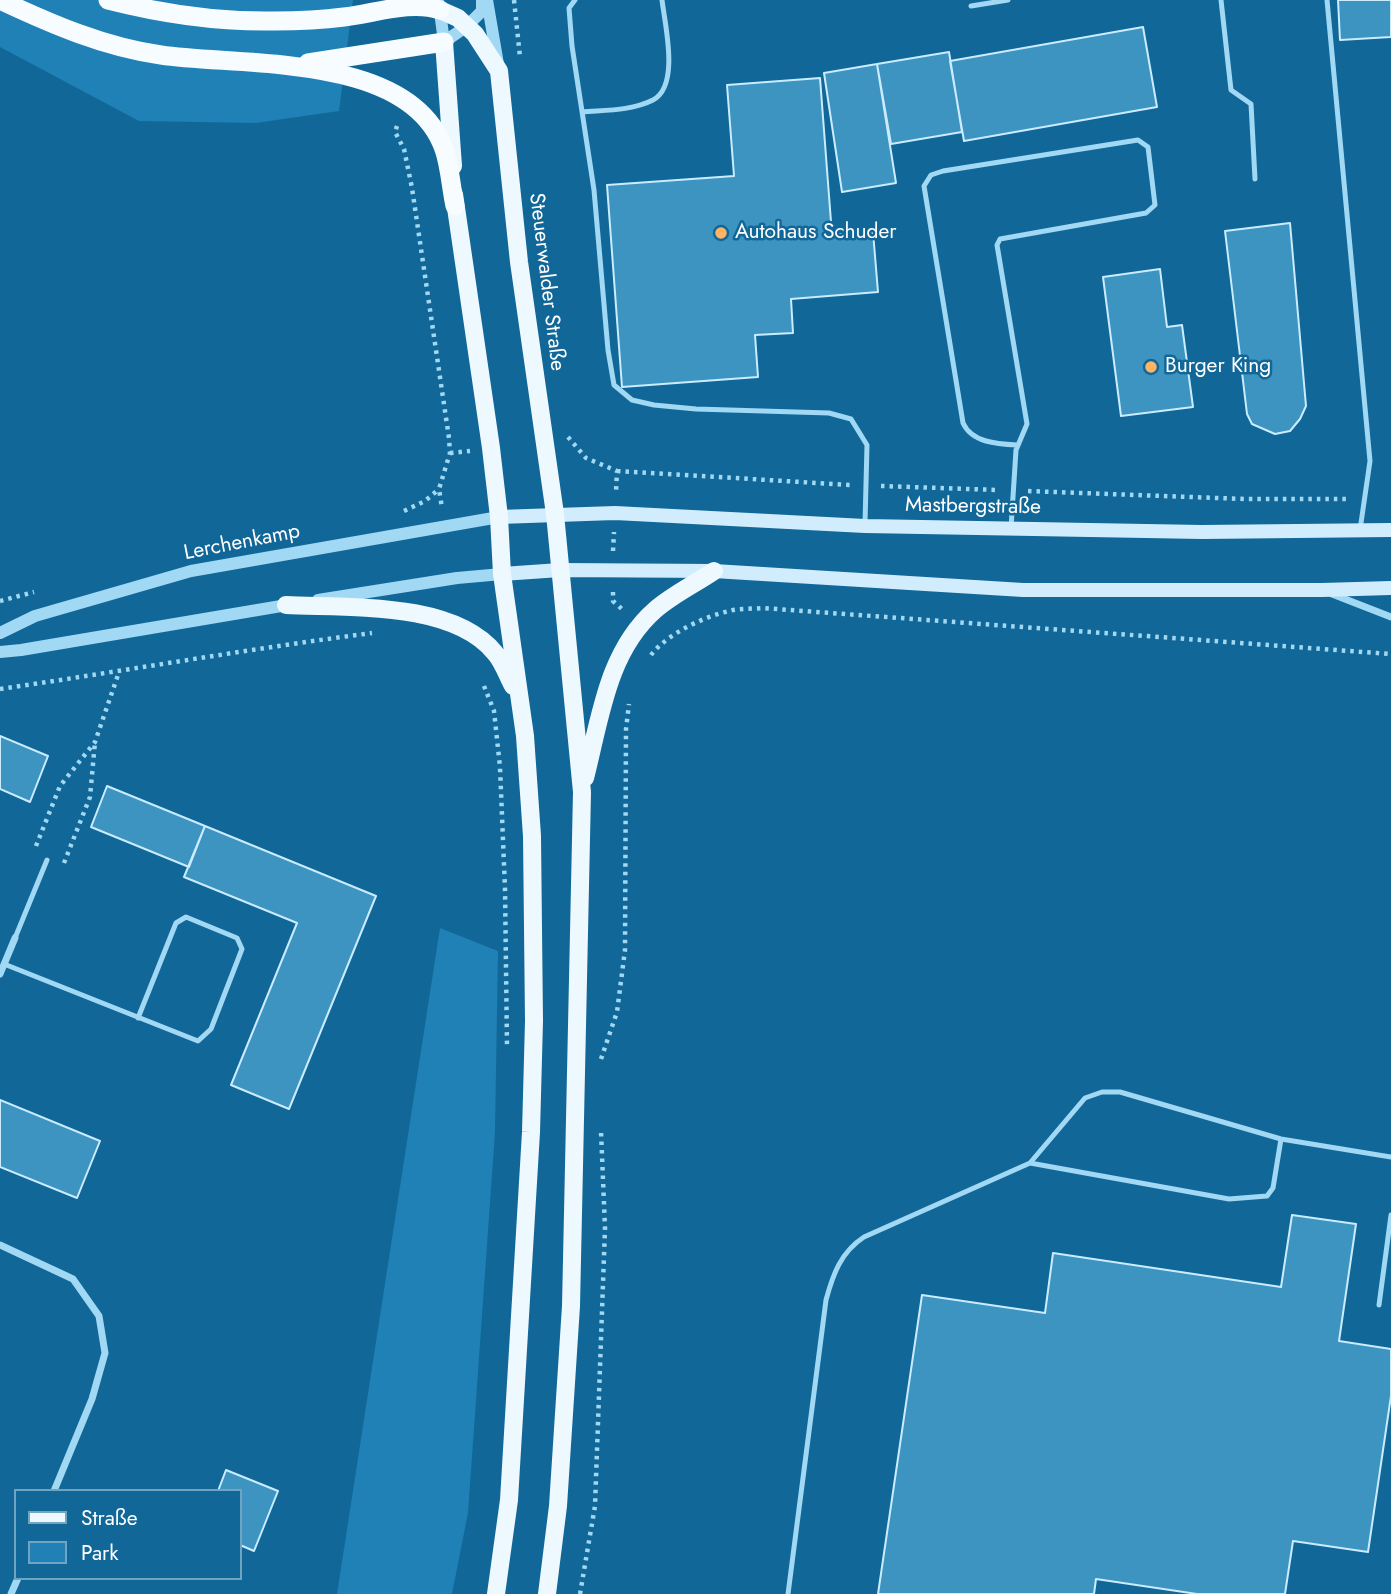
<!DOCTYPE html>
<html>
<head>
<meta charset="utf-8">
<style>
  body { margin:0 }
  #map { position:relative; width:1391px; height:1594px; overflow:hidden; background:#116798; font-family:Jost,sans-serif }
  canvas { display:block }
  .legend { position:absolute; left:14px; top:1489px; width:228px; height:91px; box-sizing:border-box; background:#116798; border:2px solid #70a4c1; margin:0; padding:9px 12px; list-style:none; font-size:21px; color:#fff }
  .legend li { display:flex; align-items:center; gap:14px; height:35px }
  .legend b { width:35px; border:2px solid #70a4c1 }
</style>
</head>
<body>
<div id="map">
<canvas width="1391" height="1594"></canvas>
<ul class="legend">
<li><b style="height:9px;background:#eef8ff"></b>Straße</li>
<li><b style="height:19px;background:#1f81b5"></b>Park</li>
</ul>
</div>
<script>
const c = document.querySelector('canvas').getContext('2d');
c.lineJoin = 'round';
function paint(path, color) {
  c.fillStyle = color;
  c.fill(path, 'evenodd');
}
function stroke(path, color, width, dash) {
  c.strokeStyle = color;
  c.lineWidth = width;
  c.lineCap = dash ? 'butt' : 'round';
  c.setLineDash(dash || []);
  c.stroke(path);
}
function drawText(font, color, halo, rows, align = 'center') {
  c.font = font + ' Jost,sans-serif';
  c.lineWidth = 5;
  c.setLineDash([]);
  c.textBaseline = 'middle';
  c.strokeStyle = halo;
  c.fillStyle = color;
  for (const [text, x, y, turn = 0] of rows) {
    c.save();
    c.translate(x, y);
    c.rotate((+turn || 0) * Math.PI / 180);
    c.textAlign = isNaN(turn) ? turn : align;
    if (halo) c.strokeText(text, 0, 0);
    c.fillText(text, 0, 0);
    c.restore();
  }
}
const green = new Path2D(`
  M0 0H353L339 111 256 123 139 121 0 47Z
  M440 928 498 951 495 1132 468 1513 452 1594H337Z`);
const building = new Path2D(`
  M1338 0H1391V37L1340 40Z
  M1143 27 1157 107 964 141 950 61Z
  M949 52 962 132 891 144 877 64Z
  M877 64 896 183 842 192 824 73Z
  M820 78 832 235 873 232 878 292 791 299 793 333 755 335 758 377 622 387 607 185 734 176 727 85Z
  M1290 223 1306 406 1300 419 1290 431 1275 434 1252 424 1247 414 1225 231Z
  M1160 269 1167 327 1182 325 1193 407 1121 416 1103 277Z
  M0 736 48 756 30 802 0 789Z
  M107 786 205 826 189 867 91 827Z
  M205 826 376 896 289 1109 231 1085 297 923 184 877Z
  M0 1100 100 1141 77 1198 0 1167Z
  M1292 1215 1356 1224 1339 1341 1391 1349V1396L1368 1552 1293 1541 1285 1594H1197L1096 1579 1094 1594H878L922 1295 1045 1313 1053 1253 1281 1287Z
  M226 1470 278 1491 254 1551 240 1545V1491H218Z`);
const path = new Path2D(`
  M514 0 520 57
  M397 126 395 132 404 149 412 188 449 438 450 453 439 489 442 508
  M568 437 586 458 617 471 616 492
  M450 453 470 451
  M617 471 851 485
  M881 486 998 490
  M1028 491 1244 499H1348
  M404 511 425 501 438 490
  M613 551 614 532
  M613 592V601L623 610
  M0 601 34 592
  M651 655C667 634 703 617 729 611 740 608 752 609 763 608L1391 654
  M484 686 494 711 500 767 505 889 507 1046
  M0 689C124 671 248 649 372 633
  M36 846 60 786 95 742 119 672
  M64 863 90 797 95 742
  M601 1059 617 1012 625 950 626 729 629 704
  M580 1594 595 1506 605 1228 601 1131`);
const service = new Path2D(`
  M575 0 569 8 572 46 594 190 608 350 614 385 632 400 654 405 696 409 829 413 851 419 867 445 865 523
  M1221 0 1231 90 1251 104 1255 179
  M1327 0 1370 461 1360 530
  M971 6 1008 0
  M582 112C605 110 631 111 653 100 680 86 665 25 662 0
  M1011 528 1016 450 1027 424 997 245 1000 239 1146 213 1155 205 1148 147 1138 140 943 171 931 175 924 186 963 423C972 443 998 444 1018 445
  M15 938 47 860
  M4 964 198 1041 211 1029 242 949 237 938 186 917 176 923 138 1018
  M1030 1163 1229 1199 1267 1196 1273 1188 1281 1139
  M1379 1305 1391 1215
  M788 1594 826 1300C833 1274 841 1252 864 1237L1030 1163 1085 1098 1102 1092H1120L1281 1139 1391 1157`);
const minor = new Path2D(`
  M1332 594 1391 617
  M0 974 15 938
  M0 1245 73 1279 99 1316 105 1353 92 1399 54 1491
  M11 1594 18 1578`);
const tertiary = new Path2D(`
  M487 0 498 64
  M439 4 444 42 467 26 482 11V0
  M318 600 457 578 502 574
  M0 633 35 616 191 571 499 517
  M0 652 21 650 293 604`);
const secondary = new Path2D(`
  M499 517 615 513 865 526 1202 532 1391 530
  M502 574 560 570 714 571 1023 590H1322L1391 588`);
const primary = new Path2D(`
  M440 10 458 18 475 34 499 71 519 262 555 514 582 792 571 1306 558 1506 547 1594
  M444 42 453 166
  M454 194 491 448 499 517 502 574 525 736 532 836 534 1021 531 1132 509 1500 496 1594
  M286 605C348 608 453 601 495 653 503 662 507 675 513 686
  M585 778C600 720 607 652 655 610 672 595 695 584 714 571`);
const trunk = new Path2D(`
  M0 0C51 24 104 47 161 55 242 67 410 52 444 149 450 166 451 188 455 206
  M108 0C163 14 217 22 274 21 297 21 321 20 344 17 373 14 411 0 440 10
  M308 63 444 42`);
const markers = [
  [721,233,7,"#ffb364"],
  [1151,367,7,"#ffb364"]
];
const poiNames = [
  ["Autohaus Schuder",735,233],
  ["Burger King",1165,367]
];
const streetNames = [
  ["Steuerwalder Straße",546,282,83],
  ["Mastbergstraße",973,507,1],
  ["Lerchenkamp",242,543,-11]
];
paint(green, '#1f81b5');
paint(building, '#3e94c1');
stroke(building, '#caecfe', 2);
stroke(path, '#a1d8f4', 4.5, [3.5, 5]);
stroke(service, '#a1d8f4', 5);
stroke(minor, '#a1d8f4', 7);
stroke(tertiary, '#a1d8f4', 12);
stroke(secondary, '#d1edfd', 14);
stroke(primary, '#eef8ff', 18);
stroke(trunk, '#f6fcff', 19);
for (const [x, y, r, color] of markers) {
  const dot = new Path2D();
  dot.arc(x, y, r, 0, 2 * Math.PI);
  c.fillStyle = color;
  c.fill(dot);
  stroke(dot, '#116798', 2.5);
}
drawText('21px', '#fff', '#116798', poiNames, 'left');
drawText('21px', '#fff', '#116798', streetNames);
</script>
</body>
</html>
